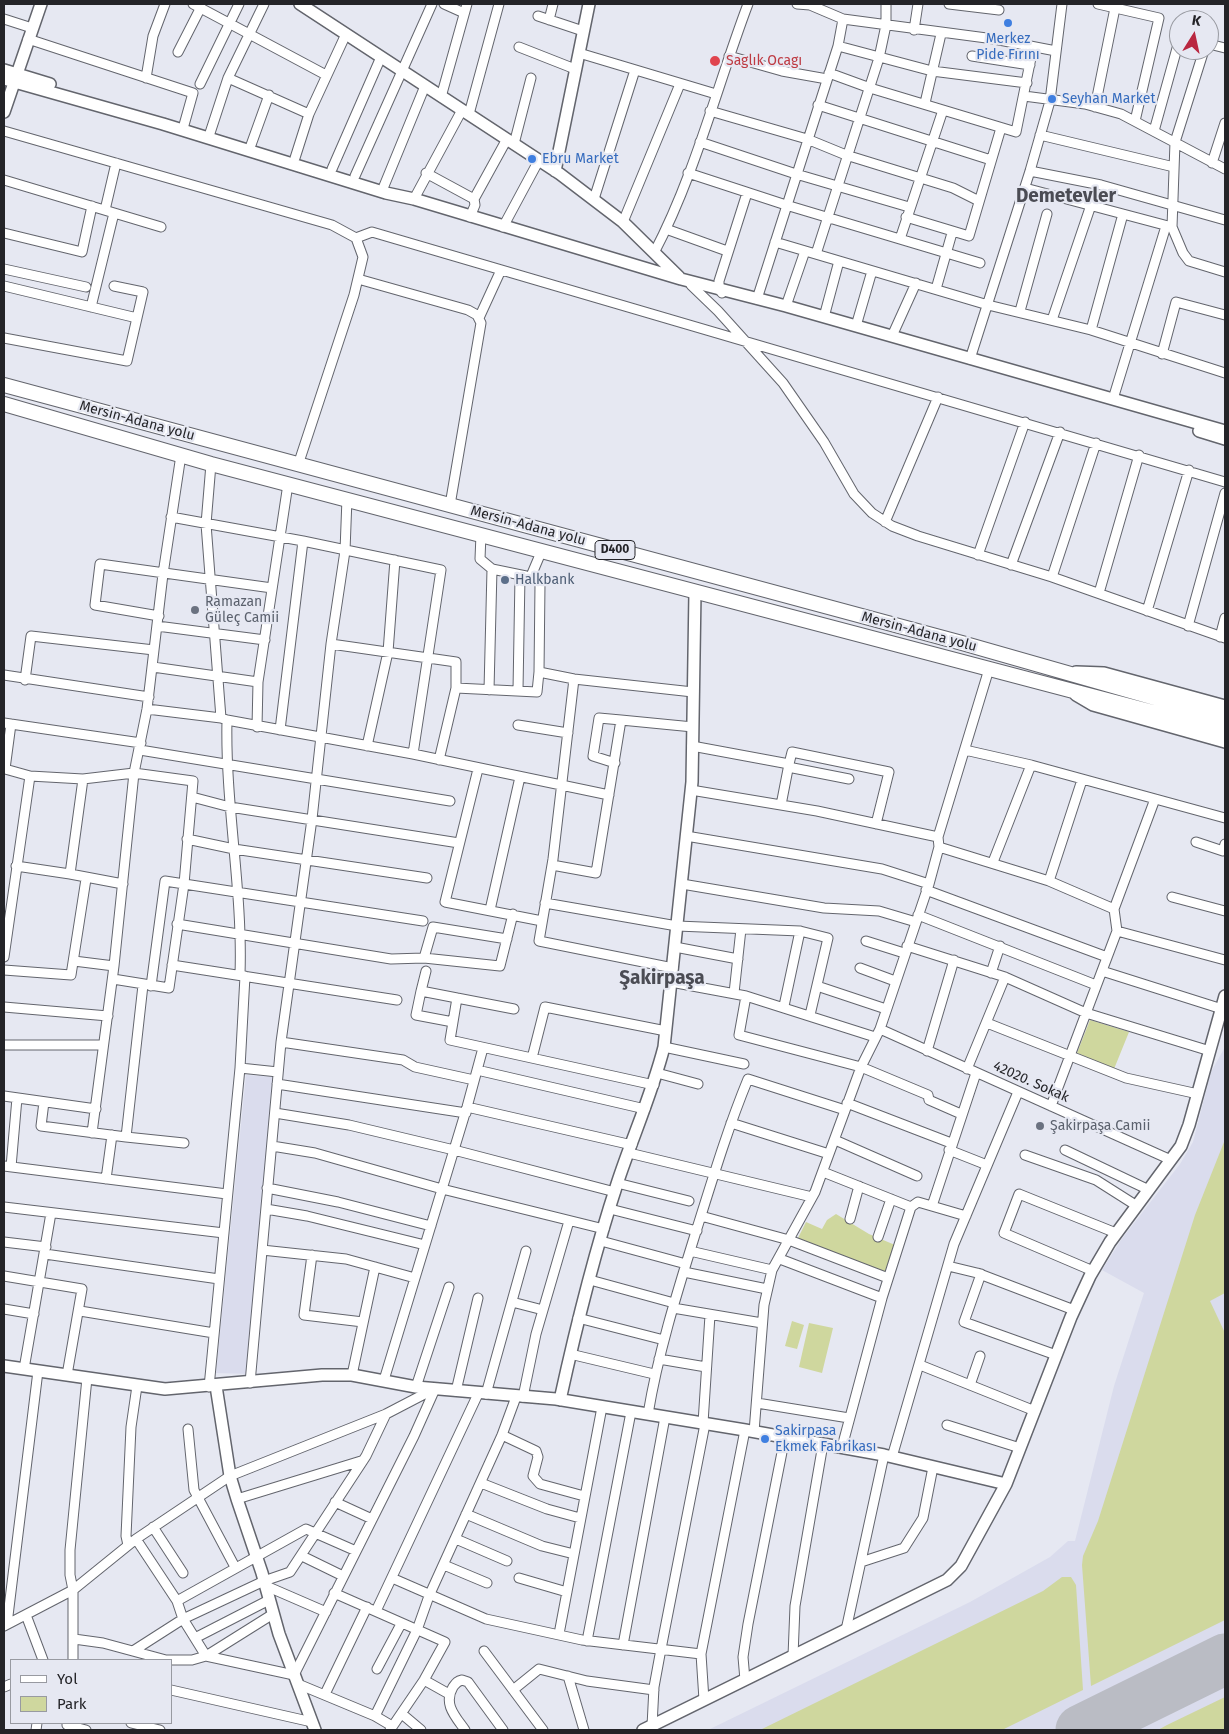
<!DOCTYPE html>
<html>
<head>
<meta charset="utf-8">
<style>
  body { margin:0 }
  #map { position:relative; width:1229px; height:1734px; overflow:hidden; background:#e6e8f2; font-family:"Fira Sans",sans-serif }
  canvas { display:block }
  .frame { position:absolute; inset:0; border:5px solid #242428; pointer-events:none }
  .legend { position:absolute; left:10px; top:1659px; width:162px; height:65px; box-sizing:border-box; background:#e6e8f2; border:1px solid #989aa1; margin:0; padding:6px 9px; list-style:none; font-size:15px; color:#242428 }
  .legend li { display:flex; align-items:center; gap:10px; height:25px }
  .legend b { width:25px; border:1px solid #989aa1 }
  .north { position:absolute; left:1169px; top:10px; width:50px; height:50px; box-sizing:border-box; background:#e6e8f2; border:1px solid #989aa1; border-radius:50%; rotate:10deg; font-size:14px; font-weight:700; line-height:20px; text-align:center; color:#242428 }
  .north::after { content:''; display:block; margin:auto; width:18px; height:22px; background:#b92740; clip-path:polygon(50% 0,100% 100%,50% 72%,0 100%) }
</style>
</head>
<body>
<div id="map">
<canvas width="1229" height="1734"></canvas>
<div class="frame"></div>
<ul class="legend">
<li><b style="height:6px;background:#fff"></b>Yol</li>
<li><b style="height:14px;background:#cfd79e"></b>Park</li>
</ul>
<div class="north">K</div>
</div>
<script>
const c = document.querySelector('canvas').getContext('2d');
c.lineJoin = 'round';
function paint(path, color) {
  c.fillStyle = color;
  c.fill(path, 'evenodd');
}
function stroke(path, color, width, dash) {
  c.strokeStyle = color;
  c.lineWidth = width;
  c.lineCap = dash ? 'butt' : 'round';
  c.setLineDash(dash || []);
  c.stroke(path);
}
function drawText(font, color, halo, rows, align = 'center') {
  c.font = font + ' "Fira Sans",sans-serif';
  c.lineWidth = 4.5;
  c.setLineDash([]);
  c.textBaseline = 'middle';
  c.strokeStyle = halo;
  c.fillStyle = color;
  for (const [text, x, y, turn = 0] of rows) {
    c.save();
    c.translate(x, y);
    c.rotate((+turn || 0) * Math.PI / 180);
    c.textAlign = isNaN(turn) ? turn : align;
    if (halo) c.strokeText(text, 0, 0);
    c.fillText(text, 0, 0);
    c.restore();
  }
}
const built = new Path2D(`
  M1225 1047V1730H708L970 1602 1050 1557 1068 1541H1075L1114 1386 1144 1293 1102 1270 1121 1240 1180 1164 1193 1142 1211 1072Z
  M246 1075 274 1077 249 1374 216 1373Z`);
const green = new Path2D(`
  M1090 1020 1129 1032 1114 1069 1077 1053Z
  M1224 1142 1225 1293 1210 1301 1225 1333V1620L1091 1686 1082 1565 1083 1556 1098 1521 1195 1215Z
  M836 1214 869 1234 895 1245 887 1274 798 1238 806 1222 822 1229 827 1220Z
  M792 1321 804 1325 797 1349 785 1346Z
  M809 1323 833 1328 822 1373 799 1367Z
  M1062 1577H1071L1076 1585 1083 1690 1002 1730H760L1043 1591Z
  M1225 1697V1730H1158L1167 1725Z`);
const taxiway = new Path2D(`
  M1083 1730 1087 1727`);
const runway = new Path2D(`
  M1081 1730 1225 1659`);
const minor = new Path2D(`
  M193 4 326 75
  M444 4 464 13
  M797 4 810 5 843 19 994 39 1056 51
  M949 4 999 10
  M1098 4 1159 18 1135 121
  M538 16 583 31
  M4 19 32 28
  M549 20 553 4
  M914 30 918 4
  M28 39 193 93 184 125
  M1209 44 1225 48
  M838 46 932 71 1027 83
  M519 47 575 69
  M1204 50 1175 142 1172 227 1183 253 1189 261 1225 272
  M178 52 201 7
  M579 53 716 94
  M729 56 782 71 827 79
  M972 56 1030 65
  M829 73 870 88 1016 132 1033 48
  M146 78 153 36 165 4
  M228 78 309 114
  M200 84 239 4
  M1024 96 1085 104 1121 114 1225 169
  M441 97 467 4
  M925 103 941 34
  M818 105 991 160
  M1095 107 1115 8
  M710 111 807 139 846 155 953 188 979 201
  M469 114 499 4
  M4 131 332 225 356 238 363 257 354 295 298 465
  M1154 131 1179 41
  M210 133 228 78 264 4
  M1040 135 1174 167
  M700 142 796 174 909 207
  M514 144 531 78
  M251 145 269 95
  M295 158 309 114 346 34
  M1212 163 1225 123
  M332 169 381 57
  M1030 171 1101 185 1225 220
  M426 173 474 199
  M688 173 786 205 980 263
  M355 176 432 4
  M4 180 161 227
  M384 186 425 86
  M1025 188 1172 227
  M414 199 462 110
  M594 199 635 70
  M105 210 116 163
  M470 217 475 205 474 199 507 139
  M906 217 969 236 1001 128
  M623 222 680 84
  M503 227 539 160
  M666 229 727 251
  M4 233 82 252 92 206
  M356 238 372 232 1225 482
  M900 239 943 110
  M775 242 988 305 1091 330 1225 373
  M654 253C695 175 717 86 748 4
  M816 254 879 58 886 25V4
  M4 269 86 287
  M358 279 468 310 477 315 481 323 450 505
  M691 285 718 311 783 383 824 442 854 494 872 513 892 526 918 536 1052 577 1225 638
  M4 286 137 318
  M936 289 952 233
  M722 293 719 289V281L747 193
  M757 299 838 46 843 19
  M786 306 805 251
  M91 307 114 213
  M1020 311 1047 214
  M824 317 839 261
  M479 318 501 270
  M1052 320 1091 205
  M856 326 872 271
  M1091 330 1123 214
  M892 336 916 283
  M4 338 127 361 143 292 114 286
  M1162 354 1176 302 1225 315
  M970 359 1030 171 1050 101 1062 4
  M1113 399 1166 226
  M211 464 206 524 221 718 227 720C225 805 243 890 240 975
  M171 517 303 541
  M885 522 938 397
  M481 534 480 559 492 569 489 690
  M978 555 1025 422
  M1011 565 1060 432
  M492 569 526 576
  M1052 577 1096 443
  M1099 593 1139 455
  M1147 611 1189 470
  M159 616 95 605 100 564 272 588
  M157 626 265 640
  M1188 626 1225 493
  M1220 637 1225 618
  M331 644 456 662V688L439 760
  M153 667 258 682
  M539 672 574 679 693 692
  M4 675 149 697
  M574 679 553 859 539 941 673 968
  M25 680 31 636 154 650
  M456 688 537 692 539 672 540 584 531 576 542 550
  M518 690 520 576
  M147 709 221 718
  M227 720 413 754 609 795
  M4 723 141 743
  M11 724 5 769 30 776 83 779 134 773 193 781 184 884 169 988 113 979
  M518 725 568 733
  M257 727 258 682 288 484
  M280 730 303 541 441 570 413 754
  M367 746 388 652 395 560
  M692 746 789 764 781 805
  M140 750 450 801
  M965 750 1031 765 1225 818
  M615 763 593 756 599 718 621 720
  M789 764 792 752 889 772 876 824
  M788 767 849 779
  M478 769 445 902 542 921
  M83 779 70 874 123 884
  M691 790 817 811 938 837
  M192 797 230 807 459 843
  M686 836 882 869 929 884
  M187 839 234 849 427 878
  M1196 842 1223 851 1225 844
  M939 847 1049 881 1114 909
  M993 862 1031 765
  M552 865 596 873 621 720 693 727
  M16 866 70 874
  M1049 881 1082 780
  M682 884 824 908 879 911 916 922
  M926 890 1107 957
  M1172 897 1225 911
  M545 903 677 926 800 931 828 938 810 1015
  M490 910 520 777
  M918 915 1096 985
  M177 924 391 959 424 958 500 966 513 914
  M1117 931 1225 960
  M866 941 904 953
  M907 946 1005 977 1086 1013 1210 1051
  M675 947 738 959
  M4 957 30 776
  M424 958 433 927 507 939
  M74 961 114 966
  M172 965 397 1000
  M860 968 895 981
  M4 970 71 975 86 879
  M426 971 421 991 457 998 450 1040 654 1085
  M1102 971 1222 1009
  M991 973 1000 946
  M671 982 746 996 875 1037
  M151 986 165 881 423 921
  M817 986 886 1009
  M421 991 416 1015 453 1022
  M734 993 741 929
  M746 996 739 1035 861 1067 928 1095 929 1100 961 1114
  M457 998 514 1009
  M784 1006 800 931
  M4 1007 108 1016
  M987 1023 1126 1078 1198 1094
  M880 1029 1171 1160
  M281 1042 403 1060 415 1067 474 1080
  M4 1045H103
  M664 1047 744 1064
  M927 1051 954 960
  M532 1058 545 1007 666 1031
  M240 1068 278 1072
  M967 1069 1005 977
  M477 1070 645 1109
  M657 1073 698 1084
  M277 1084 466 1113
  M4 1096 96 1109
  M44 1102 41 1126 126 1137 143 985
  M847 1103 951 1143
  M1051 1106 1117 931 1114 909 1155 799
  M467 1107 632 1145
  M275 1113 349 1125 454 1150 615 1192
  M731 1123 829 1154
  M92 1133 114 966 134 773 147 709 163 574 181 455
  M126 1137 184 1143
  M835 1140 917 1176
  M272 1146 315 1153 442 1189 604 1229
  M949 1150 987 1165
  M1065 1150 1149 1190
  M629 1153 812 1197
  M1025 1155 1096 1180 1137 1206
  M4 1166 227 1194
  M11 1167 17 1098
  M823 1172 911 1207 882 1298 842 1447
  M106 1179 112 1135
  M617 1183 689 1201
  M267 1188 338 1202 431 1226
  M932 1206 976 1073
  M4 1207 224 1233
  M911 1207 918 1202 966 1216
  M266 1209 307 1216 425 1245
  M610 1209 697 1231
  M701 1216 789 1240 888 1278
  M850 1219 859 1186
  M878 1237 891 1199
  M601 1241 686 1264
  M4 1242 46 1247
  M262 1250 346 1259 415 1278
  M690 1251 772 1270
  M45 1254 219 1279
  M312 1255 304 1315 363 1322
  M780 1259 882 1298
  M948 1266 977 1273 1074 1310
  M1093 1271 1004 1233 1019 1194 1116 1233
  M684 1272 767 1289
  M981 1274 964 1322 1056 1355
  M4 1276 82 1289 67 1375
  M590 1280 674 1303
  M512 1302 543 1310
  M673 1308 762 1323
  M4 1309 34 1314
  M80 1311 214 1333
  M578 1318 664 1340
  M570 1354 654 1374
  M659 1359 706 1367
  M920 1365 1035 1411
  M24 1369 51 1213
  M352 1375 375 1267
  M384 1380 467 1107 483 1048
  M250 1383 281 1042 312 819 331 644 345 551 347 498
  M970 1385 980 1356
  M209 1387 240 1068 245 976
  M416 1387 449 1287
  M456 1391 478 1298
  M486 1394 526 1251
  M523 1397 536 1334 569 1221
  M757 1403 849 1418
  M648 1414C658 1354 676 1296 694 1238 711 1184 727 1130 748 1079L845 1110
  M703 1423 710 1315
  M947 1425 1020 1448
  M188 1429 194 1490 235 1567
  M754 1432 764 1305 772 1270 815 1192 861 1067 880 1029 929 884 939 847 938 837 989 669
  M502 1435 536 1451 538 1457 533 1476 540 1484 584 1496
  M892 1457 954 1244 1018 1092
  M481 1483 547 1509 580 1518
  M237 1499 361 1461
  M335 1502 372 1519
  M466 1514 542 1546 574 1554
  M153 1527 183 1573
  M136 1539 177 1601 183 1619 206 1656 294 1675 414 1436 435 1389
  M456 1539 507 1561
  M128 1545 126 1536 131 1427 137 1386
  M302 1556 343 1576
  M861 1562 904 1548 923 1518 933 1467
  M444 1565 487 1583
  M392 1578 486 1619 582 1640 701 1654 704 1700
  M519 1578 567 1592
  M266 1586 326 1612
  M334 1593 445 1642 424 1680 390 1730
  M177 1601 306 1529 356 1551
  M376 1611 478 1394
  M26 1615 43 1660
  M7 1624 38 1371
  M4 1626 73 1590 136 1539 230 1476 386 1414 434 1389
  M846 1630 884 1455
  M559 1634 602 1407
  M195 1638 269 1600
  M74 1639 103 1643 166 1660H192L206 1656 273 1614
  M587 1641 631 1412
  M623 1645 665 1417
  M133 1651 183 1619 264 1581 290 1572 366 1456 386 1414
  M484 1651 543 1730
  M701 1654 745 1430
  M793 1656 795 1606 823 1444
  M73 1660V1590L70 1575V1550L87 1378
  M377 1669 401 1624
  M568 1676 584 1730
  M424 1680 449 1694
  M745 1680 743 1657 748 1624 785 1437
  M298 1684 375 1716 392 1726
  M4 1687 11 1684
  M171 1690 312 1722
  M513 1690 539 1669 587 1681 654 1690
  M325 1694 367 1607
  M402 1714 421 1730
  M375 1716 417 1630 429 1596 502 1435 516 1397
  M131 1723 160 1730
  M67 1725 86 1730
  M652 1726 654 1687 661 1649 705 1424
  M36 1730 37 1723
  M465 1730C455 1716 443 1704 453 1687 456 1683 457 1681 462 1680L468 1682 503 1730`);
const major = new Path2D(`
  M300 4 560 174 623 222 679 277
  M4 70 50 84
  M4 79 163 124 386 193 414 199 681 279 786 306 1225 431
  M4 112 41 4
  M555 171 589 4
  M1199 431 1225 439
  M1076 672 1104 673 1225 706
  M1076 695 1093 705 1225 742
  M4 1366 165 1389 322 1375H352L416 1387 556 1399 745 1430 884 1455 1006 1484 1071 1317 1090 1276 1110 1242 1181 1146 1189 1125 1225 996
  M216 1386 230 1476 237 1499 262 1573 279 1634 315 1730
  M560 1400C576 1327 594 1254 617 1184 632 1138 652 1094 664 1047L692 782 695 592
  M643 1730 947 1580 961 1566 1006 1484`);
const highway = new Path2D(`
  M4 385 962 643 1225 718
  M4 404 211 464 1225 731`);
const markers = [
  [1008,23,5,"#3f7fe0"],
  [715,61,6,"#e0444e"],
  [1052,99,5,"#3f7fe0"],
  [532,159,5,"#3f7fe0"],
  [505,580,5,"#5c6f8a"],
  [195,610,5,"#6b7280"],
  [1040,1126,5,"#6b7280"],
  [765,1439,5,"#3f7fe0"]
];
const shields = [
  [615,550,40]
];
const shieldNames = [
  ["D400",615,550]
];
const shopNames = [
  ["Merkez",1008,39,"center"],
  ["Pide Fırını",1008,55,"center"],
  ["Seyhan Market",1062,99],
  ["Ebru Market",542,159],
  ["Sakirpasa",775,1431],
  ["Ekmek Fabrikası",775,1447]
];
const healthNames = [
  ["Saglık Ocagı",726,61]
];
const streetNames = [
  ["Mersin-Adana yolu",137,421,15],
  ["Mersin-Adana yolu",528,526,15],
  ["Mersin-Adana yolu",919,632,15],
  ["42020. Sokak",1031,1082,24]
];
const serviceNames = [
  ["Halkbank",515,580]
];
const worshipNames = [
  ["Ramazan",205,602],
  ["Güleç Camii",205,618],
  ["Şakirpaşa Camii",1050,1126]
];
const districtNames = [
  ["Demetevler",1066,197],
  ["Şakirpaşa",662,979]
];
paint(built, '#dadced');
paint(green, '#cfd79e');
stroke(taxiway, '#babcc4', 20);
stroke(runway, '#babcc4', 51);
stroke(minor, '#63656d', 11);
stroke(major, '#63656d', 14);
stroke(highway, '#63656d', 16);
stroke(minor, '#fff', 9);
stroke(major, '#fff', 11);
stroke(highway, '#fff', 14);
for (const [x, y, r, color] of markers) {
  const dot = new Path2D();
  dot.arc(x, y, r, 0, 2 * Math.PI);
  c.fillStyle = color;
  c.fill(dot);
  stroke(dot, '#e6e8f2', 2);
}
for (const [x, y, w] of shields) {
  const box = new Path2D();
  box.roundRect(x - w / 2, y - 9.5, w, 19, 4);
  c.fillStyle = '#e6e8f2';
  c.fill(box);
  stroke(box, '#242428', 1);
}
drawText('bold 12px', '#242428', null, shieldNames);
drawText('14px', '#366cbe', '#e6e8f2', shopNames, 'left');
drawText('14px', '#be3a42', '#e6e8f2', healthNames, 'left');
drawText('14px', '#242428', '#e6e8f2', streetNames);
drawText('14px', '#4e5e75', '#e6e8f2', serviceNames, 'left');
drawText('14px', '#5b616d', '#e6e8f2', worshipNames, 'left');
drawText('bold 19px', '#4b4c54', '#e6e8f2', districtNames);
</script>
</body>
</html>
